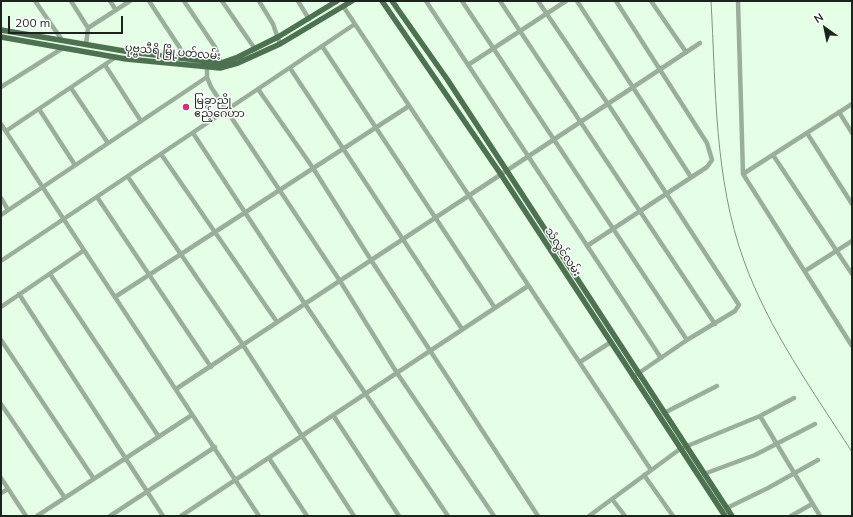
<!DOCTYPE html>
<html>
<head>
<meta charset="utf-8">
<style>
  body { margin:0 }
  #map { position:relative; width:853px; height:517px; overflow:hidden; background:#e5fee6; font-family:Mulish,sans-serif }
  canvas { display:block }
  .frame { position:absolute; inset:0; border:2px solid #1b241c; pointer-events:none }
  .north { position:absolute; left:805px; top:8px; width:40px; height:40px; -webkit-text-stroke:3px #fff; paint-order:stroke; rotate:327deg; font-size:11px; font-weight:700; line-height:16px; text-align:center; color:#1b241c }
  .north::after { content:''; display:block; margin:auto; width:14px; height:18px; background:#1b241c; clip-path:polygon(50% 0,100% 100%,50% 72%,0 100%) }
  .scale { position:absolute; left:8px; top:16px; width:115px; height:18px; box-sizing:border-box; border:2px solid #1b241c; border-top:0; padding-left:5px; font-size:12px; line-height:14px; white-space:nowrap; color:#1b241c; -webkit-text-stroke:3px #fff; paint-order:stroke }
</style>
</head>
<body>
<div id="map">
<canvas width="853" height="517"></canvas>
<div class="frame"></div>
<div class="north">N</div>
<div class="scale">200 m</div>
</div>
<script>
const c = document.querySelector('canvas').getContext('2d');
c.lineJoin = 'round';
function stroke(path, color, width, dash) {
  c.strokeStyle = color;
  c.lineWidth = width;
  c.lineCap = dash ? 'butt' : 'round';
  c.setLineDash(dash || []);
  c.stroke(path);
}
function drawText(font, color, halo, rows, align = 'center') {
  c.font = font + ' Mulish,"Noto Sans Myanmar",sans-serif';
  c.lineWidth = 3;
  c.setLineDash([]);
  c.textBaseline = 'middle';
  c.strokeStyle = halo;
  c.fillStyle = color;
  for (const [text, x, y, turn = 0] of rows) {
    c.save();
    c.translate(x, y);
    c.rotate((+turn || 0) * Math.PI / 180);
    c.textAlign = isNaN(turn) ? turn : align;
    if (halo) c.strokeText(text, 0, 0);
    c.fillText(text, 0, 0);
    c.restore();
  }
}
const minor = new Path2D(`
  M35 1 62 40
  M71 1 88 28 86 45
  M110 1 116 10
  M149 1 180 48 179 58
  M184 1 215 47 221 63
  M222 1 255 49
  M259 1 273 24 280 44
  M298 1 309 19
  M426 1 661 358
  M462 1 687 340
  M500 1 715 324
  M538 1 608 104 739 305 735 311 687 340 633 377
  M577 1 691 177
  M651 1 686 52
  M738 1 743 174 852 346
  M343 6 651 470
  M88 28 130 1
  M322 46 495 308
  M105 65 141 121
  M468 65 566 1
  M207 68V77L211 87 340 281 397 373 494 516
  M290 68 462 329
  M1 87 63 48
  M71 88 108 143
  M258 89 313 168 371 260 538 516
  M39 109 75 165
  M839 112 852 133
  M1 124C86 255 173 385 259 516
  M6 131 116 57
  M193 133 305 304 448 516
  M807 133 852 204
  M161 154 277 322
  M773 155 852 274
  M743 174 852 104
  M128 177 243 345 354 516
  M97 197 211 367
  M1 198 8 210
  M1 215 207 77
  M587 246 707 167 712 160 707 143 616 1
  M1 261 355 24
  M805 271 852 241
  M50 274 159 437
  M19 294 163 516
  M115 297 409 106
  M1 307 83 251
  M1 340 94 479
  M580 362 611 342
  M176 389 700 43
  M1 404 65 498
  M664 413 717 386
  M333 415 399 516
  M760 416 820 516
  M269 458 307 516
  M704 474 755 455 815 424
  M644 475 673 516
  M1 478 26 516
  M1 493 8 489
  M612 499 625 516
  M727 508 768 488 818 460
  M37 516 192 415
  M110 516 215 447
  M181 516 528 286
  M589 516 680 449 760 416 794 398
  M791 516 812 504`);
const major = new Path2D(`
  M382 1 500 173 725 516
  M392 1 447 79 732 516
  M1 30 130 52 221 63 238 57 278 37 337 1
  M1 37 126 59 220 68 238 63 280 44 352 1`);
const rail = new Path2D(`
  M711 1C716 88 714 178 744 261 769 330 813 391 852 452`);
const markers = [
  [186,107,4,"#c13a78"]
];
const streetNames = [
  ["ပုဗ္ဗသီရိ မြို့ပတ်လမ်း",173,52,5],
  ["သံလွင်လမ်း",563,252,57]
];
const poiNames = [
  ["မြခွာညို",194,101],
  ["ဧည့်ဂေဟာ",194,114]
];
stroke(minor, '#9aae9b', 4.5);
stroke(major, '#4e7251', 5.5);
stroke(rail, '#809181', 1);
for (const [x, y, r, color] of markers) {
  const dot = new Path2D();
  dot.arc(x, y, r, 0, 2 * Math.PI);
  c.fillStyle = color;
  c.fill(dot);
  stroke(dot, '#fff', 1.5);
}
drawText('11px', '#1b241c', '#fff', streetNames);
drawText('11px', '#1b241c', '#fff', poiNames, 'left');
</script>
</body>
</html>
